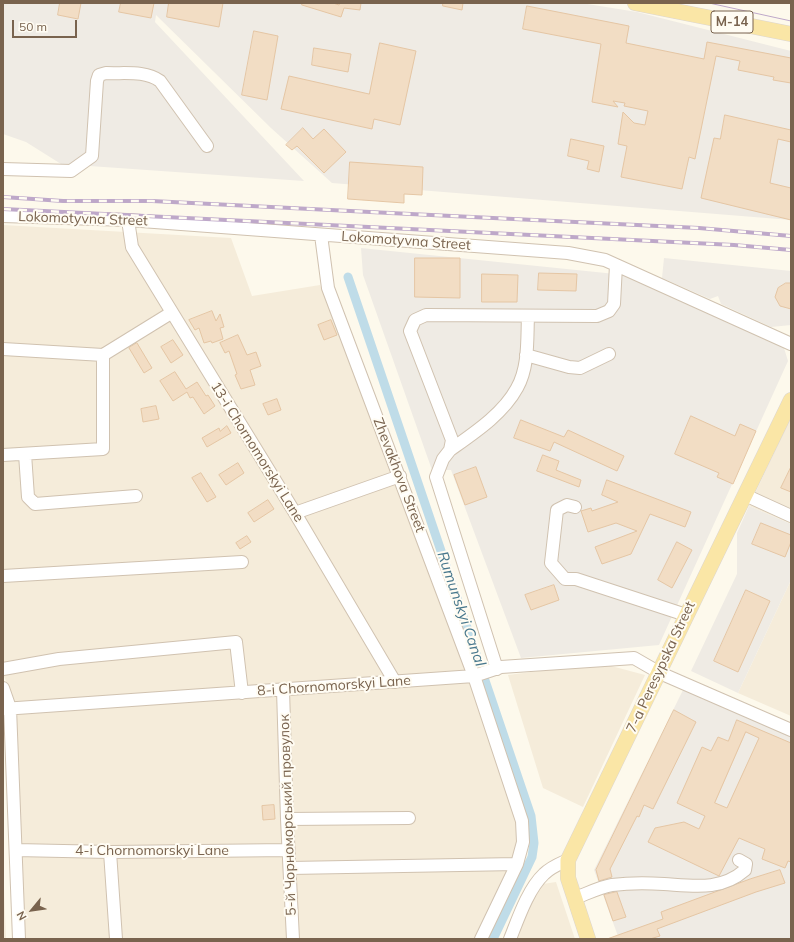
<!DOCTYPE html>
<html>
<head>
<meta charset="utf-8">
<style>
  body { margin:0 }
  #map { position:relative; width:794px; height:942px; overflow:hidden; background:#fdf9ec; font-family:Mulish,sans-serif }
  canvas { display:block }
  .frame { position:absolute; inset:0; border:4px solid #79634e; pointer-events:none }
  .north { position:absolute; left:12px; top:890px; width:40px; height:40px; -webkit-text-stroke:3px #fffcf3; paint-order:stroke; rotate:241deg; font-size:11px; font-weight:700; line-height:16px; text-align:center; color:#79634e }
  .north::after { content:''; display:block; margin:auto; width:14px; height:18px; background:#79634e; clip-path:polygon(50% 0,100% 100%,50% 72%,0 100%) }
  .scale { position:absolute; left:12px; top:20px; width:65px; height:18px; box-sizing:border-box; border:2px solid #79634e; border-top:0; padding-left:5px; font-size:12px; line-height:14px; white-space:nowrap; color:#79634e; -webkit-text-stroke:3px #fffcf3; paint-order:stroke }
</style>
</head>
<body>
<div id="map">
<canvas width="794" height="942"></canvas>
<div class="frame"></div>
<div class="north">N</div>
<div class="scale">50 m</div>
</div>
<script>
const c = document.querySelector('canvas').getContext('2d');
c.lineJoin = 'round';
function paint(path, color) {
  c.fillStyle = color;
  c.fill(path, 'evenodd');
}
function stroke(path, color, width, dash) {
  c.strokeStyle = color;
  c.lineWidth = width;
  c.lineCap = dash ? 'butt' : 'round';
  c.setLineDash(dash || []);
  c.stroke(path);
}
function drawText(font, color, halo, rows, align = 'center') {
  c.font = font + ' Mulish,sans-serif';
  c.lineWidth = 4;
  c.setLineDash([]);
  c.textBaseline = 'middle';
  c.strokeStyle = halo;
  c.fillStyle = color;
  for (const [text, x, y, turn = 0] of rows) {
    c.save();
    c.translate(x, y);
    c.rotate((+turn || 0) * Math.PI / 180);
    c.textAlign = isNaN(turn) ? turn : align;
    if (halo) c.strokeText(text, 0, 0);
    c.fillText(text, 0, 0);
    c.restore();
  }
}
const residential = new Path2D(`
  M3 225 231 238 252 296 320 285 395 473 467 668 519 823 515 859 478 939H22L15 703 3 674Z
  M791 417V524L749 506Z
  M791 580V716L738 693Z
  M600 663 645 675 583 807 543 788 508 675Z
  M3 862 6 939H3Z
  M556 882 575 939H513L536 885Z`);
const industrial = new Path2D(`
  M3 3H581L637 12 791 51V220L332 183 271 128 156 15 155 22 304 181 61 164 26 142 3 134Z
  M361 248 635 276 784 348 788 361 659 645 521 658 451 470H432L363 275Z
  M664 258 791 271V325L771 327 721 304 718 296 710 299 662 278Z
  M749 506 791 524V580L738 693 691 671 737 574V533Z
  M683 690 791 737V939H619L594 870Z`);
const canal = new Path2D(`
  M348 277 531 816 534 843 532 857 493 939`);
const building = new Path2D(`
  M60 3H81L78 19 58 15Z
  M121 3H154L151 18 119 12Z
  M169 3H223L219 27 167 17Z
  M302 3H333L339 5 340 3H361L360 10 344 8 341 17 302 5Z
  M443 3H463L462 10 443 6Z
  M527 6 629 26 626 43 704 59 707 42 791 58V83L773 80 774 77 738 70 740 61 716 56 695 159 689 157 682 189 621 177 627 146 618 144 623 112 634 123 645 125 648 111 624 106 625 103 613 101 618 107 592 102 601 44 523 29Z
  M254 31 278 36 267 100 242 95Z
  M380 43 416 51 400 125 374 119 372 129 281 109 289 76 369 94Z
  M314 48 351 54 348 72 312 65Z
  M725 115 791 130V142L778 139 770 183 791 188V220L701 198 714 138 720 139Z
  M303 128 313 139 324 129 346 152 324 173 297 146 292 150 286 145Z
  M571 139 604 146 599 172 587 169 589 161 568 156Z
  M350 162 423 167 422 195 404 194V203L348 199Z
  M415 258H460V298L415 297Z
  M539 273 577 274 576 291 538 290Z
  M482 274 518 275 517 302H482Z
  M786 283H791V309L780 306 775 297 778 288Z
  M212 311 216 321 220 314 224 327 220 328 223 339 212 343 211 341 204 343 199 328 195 330 189 320Z
  M331 320 337 335 324 340 318 325Z
  M238 335 247 355 256 352 261 366 250 370 255 385 241 389 235 375 237 374 229 351 225 353 220 343Z
  M173 340 183 355 171 363 161 347Z
  M137 343 152 368 144 373 129 348Z
  M175 372 186 389 197 382 206 396 208 395 215 406 204 414 193 397 190 398 187 392 173 401 160 381Z
  M277 399 281 410 268 415 263 404Z
  M156 406 159 419 143 422 141 409Z
  M691 416 735 436 740 424 756 431 733 484 717 477 719 473 675 454Z
  M521 420 564 437 568 430 624 456 617 471 554 442 550 451 514 438Z
  M227 426 231 433 207 447 202 438 219 428 220 431Z
  M543 455 559 461 556 470 581 480 579 487 537 471Z
  M238 463 244 473 226 485 219 475Z
  M476 467 487 497 465 505 454 475Z
  M791 467V492L781 488Z
  M201 473 216 497 207 502 192 478Z
  M607 480 691 512 685 527 650 514 631 554 602 564 595 547 637 531 616 523 588 532 581 511 591 508 592 511 618 502 602 495Z
  M268 500 274 509 254 522 248 513Z
  M761 523 791 535V542L785 557 752 544Z
  M247 536 251 542 240 549 236 543Z
  M677 542 692 550 672 588 658 580Z
  M554 585 559 600 531 610 525 595Z
  M746 590 770 601 738 672 714 661Z
  M674 710 696 722 653 809 644 805 639 817 637 816 610 869 612 877 599 881 596 870Z
  M737 720 791 743V862L788 861 785 868 762 859 765 849 739 838 719 876 648 842 655 828 684 822 699 829 705 816 677 803 702 747 711 751 718 737 728 741ZM746 732 759 738 727 808 715 803Z
  M274 805 275 819 263 820 262 806Z
  M780 870 785 883 756 892 657 929 660 936 650 939H607L663 919 661 912 750 879Z
  M617 892 626 917 613 921 604 895Z`);
const minor = new Path2D(`
  M3 169 71 171 92 156 97 81 99 75 106 73C123 74 145 70 160 81L207 146
  M3 216 128 220 568 253 605 260 791 344
  M128 220 132 247 295 513 395 682
  M321 235 328 288 474 676 522 821 523 842 517 864 481 939
  M3 349 103 355 171 313
  M526 355 569 367 580 368 609 354
  M450 450C474 433 503 414 517 388 529 367 527 339 528 316
  M25 454 28 497 35 504 136 496
  M3 455 103 449V355
  M745 495 791 516
  M575 507 567 505 557 510 551 563 565 579H576L686 615
  M295 513 400 476
  M3 576 242 562
  M3 669 59 659 236 642 242 693
  M497 669 436 477 443 459 450 450 452 440 410 331 415 320 426 315 597 316 609 311 614 304 616 265
  M3 688 10 708 19 939
  M283 690 287 819 293 939
  M3 709 474 676 501 667 634 658 660 673 791 730
  M287 819 409 818
  M16 850 110 852 289 850
  M110 852 116 939
  M290 868 517 864
  M575 898C586 894 600 887 612 885 628 883 648 883 664 884 694 886 721 891 745 870L746 864 739 860
  M510 939C518 919 528 889 544 874 551 867 559 864 568 860`);
const major = new Path2D(`
  M635 3 791 34
  M588 939 568 878V860C643 707 716 553 791 400`);
const tram = new Path2D(`
  M709 3 791 21`);
const rail = new Path2D(`
  M3 197 63 201H152L390 213 699 228 791 236
  M3 209 734 245 791 250`);
const shields = [
  [732,22,42]
];
const shieldNames = [
  ["М-14",732,22]
];
const streetNames = [
  ["Lokomotyvna Street",83,219,2],
  ["Lokomotyvna Street",406,241,4],
  ["13-i Chornomorskyi Lane",257,452,58],
  ["Zhevakhova Street",399,475,69],
  ["7-a Peresypska Street",661,667,-65],
  ["8-i Chornomorskyi Lane",334,686,-4],
  ["5-й Чорноморський провулок",288,815,-92],
  ["4-i Chornomorskyi Lane",152,851]
];
const waterNames = [
  ["Rumunskyi Canal",461,609,71]
];
paint(residential, '#f5ecda');
paint(industrial, '#efebe4');
stroke(canal, '#bfdce8', 9);
paint(building, '#f2ddc4');
stroke(building, '#e5c6a4', 1);
stroke(minor, '#d0c2b0', 14);
stroke(major, '#dcd6d1', 16);
stroke(minor, '#fff', 12);
stroke(major, '#fae6a6', 15);
stroke(tram, '#bea8c9', 1);
stroke(rail, '#bea8c9', 4);
stroke(rail, '#fffcf3', 2.5, [8]);
for (const [x, y, w] of shields) {
  const box = new Path2D();
  box.roundRect(x - w / 2, y - 11, w, 22, 3);
  c.fillStyle = '#fffcf3';
  c.fill(box);
  stroke(box, '#79634e', 1);
}
drawText('bold 13px', '#79634e', null, shieldNames);
drawText('14px', '#79634e', '#fffcf3', streetNames);
drawText('italic 15px', '#47778c', '#fffcf3', waterNames);
</script>
</body>
</html>
